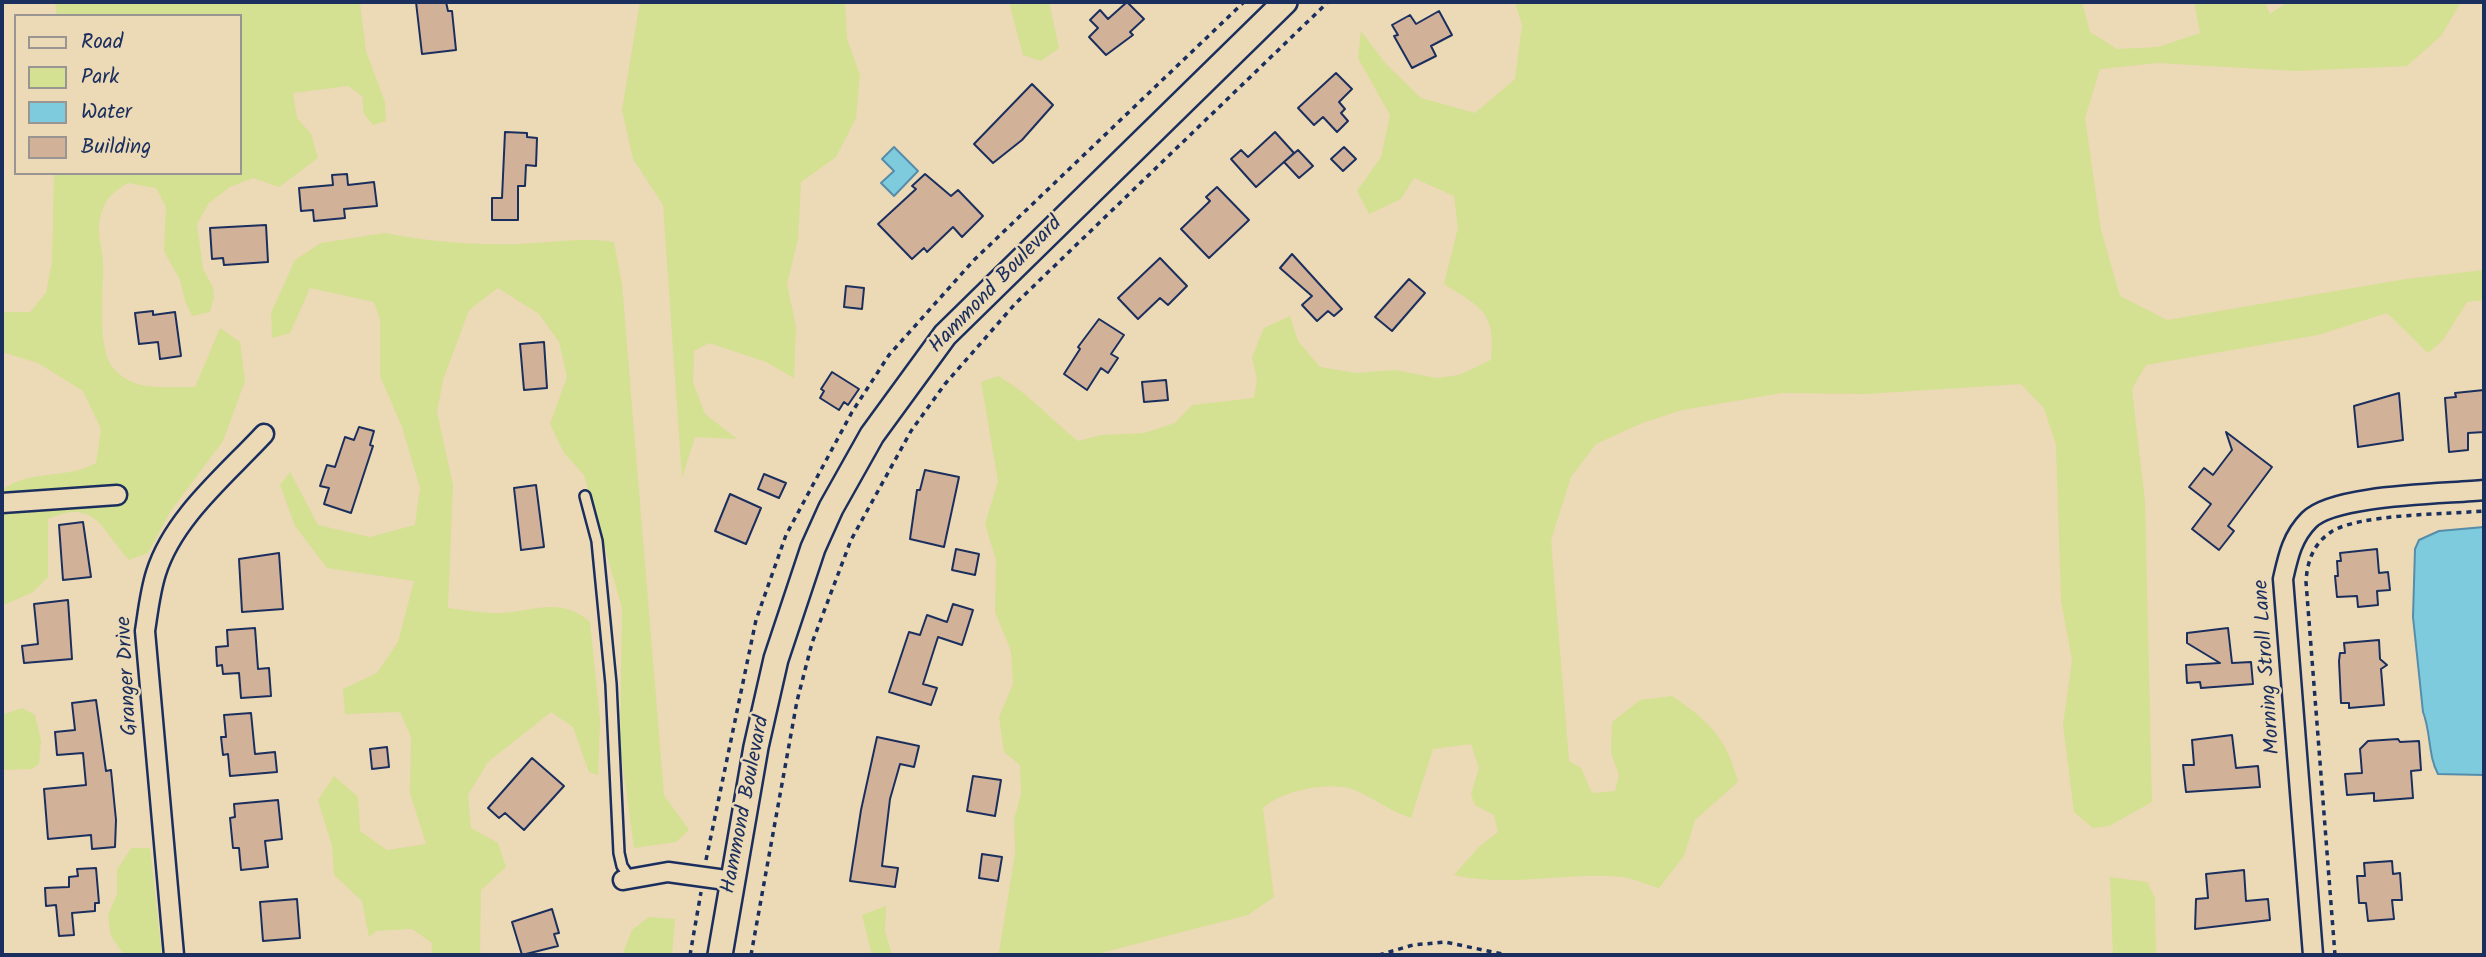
<!DOCTYPE html>
<html>
<head>
<meta charset="utf-8">
<style>
  body { margin:0 }
  #map { position:relative; width:2486px; height:957px; overflow:hidden; background:#ecd9b6; font-family:Kalam,sans-serif }
  canvas { display:block }
  .frame { position:absolute; inset:0; border:4px solid #1b2f5e; pointer-events:none }
  .legend { position:absolute; left:14px; top:14px; width:228px; height:161px; box-sizing:border-box; background:#ecd9b6; border:2px solid #989593; margin:0; padding:9px 12px; list-style:none; font-size:21px; color:#1b2f5e }
  .legend li { display:flex; align-items:center; gap:14px; height:35px }
  .legend b { width:35px; border:2px solid #989593 }
</style>
</head>
<body>
<div id="map">
<canvas width="2486" height="957"></canvas>
<div class="frame"></div>
<ul class="legend">
<li><b style="height:9px;background:#ecd9b6"></b>Road</li>
<li><b style="height:19px;background:#d4e092"></b>Park</li>
<li><b style="height:19px;background:#7dcbdc"></b>Water</li>
<li><b style="height:19px;background:#d2b199"></b>Building</li>
</ul>
</div>
<script>
const c = document.querySelector('canvas').getContext('2d');
c.lineJoin = 'round';
function paint(path, color) {
  c.fillStyle = color;
  c.fill(path, 'evenodd');
}
function stroke(path, color, width, dash) {
  c.strokeStyle = color;
  c.lineWidth = width;
  c.lineCap = dash ? 'butt' : 'round';
  c.setLineDash(dash || []);
  c.stroke(path);
}
function drawText(font, color, halo, rows, align = 'center') {
  c.font = font + ' Kalam,sans-serif';
  c.lineWidth = 5;
  c.setLineDash([]);
  c.textBaseline = 'middle';
  c.strokeStyle = halo;
  c.fillStyle = color;
  for (const [text, x, y, turn = 0] of rows) {
    c.save();
    c.translate(x, y);
    c.rotate((+turn || 0) * Math.PI / 180);
    c.textAlign = isNaN(turn) ? turn : align;
    if (halo) c.strokeText(text, 0, 0);
    c.fillText(text, 0, 0);
    c.restore();
  }
}
const green = new Path2D(`
  M55 2H360L366 51 385 102 386 121 373 125 364 114 362 96 348 86 293 93 297 118 311 134 318 158 279 187 253 178 230 187 209 203 197 224 203 269 213 287 214 297 210 312 192 316 185 301 180 280 164 251 166 207 156 188 128 183C114 191 106 198 101 214 96 231 102 246 103 263 104 288 96 351 114 369 136 393 165 386 195 387L220 328 240 342 245 381 223 441 170 512 148 553 129 560C102 531 96 497 48 519V577L33 592 2 606V490C29 469 66 480 96 463L101 429 83 391 38 363 2 352V312H30L46 293 52 262 54 173H240V16H57Z
  M640 2H845L847 39 860 75 856 118 836 157 801 182 798 239 787 284 796 327 794 378 766 362 709 343 694 351 693 382 705 414 737 439 695 437 682 478 663 205 633 159 622 110Z
  M1009 2H1049L1059 48 1041 61 1023 55Z
  M1515 2H2082L2090 32 2117 49 2158 47 2200 33 2194 2H2265L2270 14 2287 2H2461L2441 36 2407 66 2296 71 2158 63 2100 69 2085 118 2101 230 2120 296 2167 320 2406 279 2484 270V300L2467 302 2443 340 2428 353 2387 313 2318 335 2146 365 2132 389 2145 502 2152 802 2109 826 2093 828 2074 812 2063 725 2072 660 2061 601 2056 445 2044 408 2021 384 1866 394 1782 393 1682 410 1642 423 1596 444 1571 477 1551 540 1569 761 1581 768 1592 793 1615 791 1619 775 1611 753 1612 722 1640 700 1672 696C1710 722 1726 737 1738 782L1695 820 1684 856 1659 888C1648 885 1635 879 1623 877 1567 871 1509 888 1454 875L1479 847 1498 832 1494 815 1475 805 1471 794 1479 768 1471 744 1433 749 1411 818C1389 811 1373 797 1352 789 1327 781 1281 791 1263 808L1274 897 1248 915 1093 955H995L999 952 1015 854 1014 819 1021 794 1020 765 1004 752 999 717 1013 684 1011 651 995 612 996 560 985 524 998 481 981 382 998 376C1030 394 1050 419 1078 441L1101 435 1144 433 1175 423 1192 405 1254 398 1257 379 1252 357 1264 328 1290 316 1298 341 1320 367 1356 373 1395 370 1437 378 1459 375 1491 360C1496 312 1482 308 1444 284L1458 228 1454 196 1414 178 1401 199 1369 214 1357 191 1381 157 1390 115 1358 58 1361 31 1386 64 1421 98 1475 113 1515 79 1522 25Z
  M385 233C430 242 472 245 518 244 550 243 582 237 614 242L622 284 664 795 689 830 676 842 634 848 620 747 622 608 584 475 564 453 550 424 567 377 559 342 539 314 498 288 469 310 443 380 437 412 453 485 448 608C465 610 486 614 503 613 536 610 562 597 590 622L600 720 598 775 589 772 573 727 551 712 488 762 468 795 471 828 498 843 506 867 481 890 480 955H431L432 943 412 929 376 931 369 937 362 901 334 875 332 846 318 800 334 776 358 797 360 831 387 850 426 844 410 793 411 737 400 712 345 714 343 689 377 673 398 642 414 581 327 568 295 526 280 485 290 472 318 525 370 537 415 525 420 488 402 427 380 376V319L374 302 310 288 290 333 272 338 271 313 295 260 321 243Z
  M22 708 35 715 41 741 39 764 32 769 2 770V715Z
  M131 848H150L162 955H124L111 936 108 915 117 894V870Z
  M2110 877 2147 882 2155 898 2156 955H2113Z
  M886 906 885 931 892 955H872L862 915Z
  M649 917 675 919 672 955H622L632 930Z`);
const water = new Path2D(`
  M894 147 918 171 894 196 881 183 894 171 882 159Z
  M2484 527V775L2438 774C2428 756 2431 732 2423 712L2413 617 2415 549 2419 540 2439 531Z`);
const building = new Path2D(`
  M416 2H446L448 11H452L456 50 422 54Z
  M1127 2 1144 19 1130 32 1133 35 1106 55 1089 37 1098 28 1090 20 1100 10 1108 19Z
  M1439 11 1452 35 1431 46 1436 56 1412 68 1394 36 1398 35 1392 25 1410 15 1416 24Z
  M1336 73 1352 89 1339 102 1345 109 1341 113 1348 121 1337 132 1323 117 1314 125 1298 108Z
  M1032 84 1053 105 1022 140 993 163 974 144Z
  M505 132 527 133V137L537 138 536 166 526 165 525 186H518V220H492V198H502Z
  M1275 132 1294 153 1256 187 1231 159 1241 150 1248 157Z
  M1344 147 1356 159 1343 171 1331 159Z
  M1298 150 1313 166 1299 178 1284 162Z
  M347 174 348 185 374 182 377 206 344 209 345 218 314 221 313 210 301 211 299 188 333 185 332 175Z
  M925 174 951 196 958 190 983 216 962 237 953 227 927 252 924 248 912 259 878 224 916 189 912 186Z
  M1217 187 1249 220 1209 258 1181 229 1210 201 1206 197Z
  M266 225 268 262 224 265 223 258 212 259 210 228Z
  M1292 254 1342 309 1334 316 1328 311 1317 321 1302 305 1312 296 1280 268Z
  M1160 258 1187 286 1168 305 1160 298 1138 319 1118 298Z
  M1409 279 1425 293 1392 331 1375 317Z
  M846 286 864 288 862 309 844 307Z
  M153 311V315L175 312 181 356 160 359 158 342 139 344 135 313Z
  M1099 319 1124 335 1111 354 1118 358 1108 373 1101 368 1087 390 1064 374 1080 349 1078 347Z
  M544 342 547 388 524 390 520 344Z
  M832 372 859 389 848 405 844 402 839 410 820 398 824 391 821 389Z
  M1166 380 1168 400 1144 402 1142 382Z
  M2484 390V432L2468 433V450L2449 452 2445 398 2456 397 2455 393Z
  M2399 393 2403 440 2358 447 2354 406Z
  M359 427 374 431 370 445 373 446 351 513 324 504 329 488 320 486 327 465 335 467 345 437 354 440Z
  M2226 432 2272 467 2228 526 2234 531 2219 550 2192 529 2211 504 2189 487 2204 468 2213 475 2232 450Z
  M925 470 959 477 944 547 910 539 917 490H920Z
  M764 474 786 483 779 498 758 489Z
  M536 485 544 547 521 550 514 488Z
  M730 494 761 508 746 544 715 531Z
  M83 522 91 577 63 580 59 525Z
  M956 549 979 554 975 575 952 570Z
  M2377 549 2379 573 2388 572 2390 590 2377 591 2378 605 2358 607 2357 596 2337 597 2335 576H2338L2337 561H2341L2340 553Z
  M279 553 283 609 242 612 239 559Z
  M68 600 72 659 24 663 22 646 38 644 34 604Z
  M953 604 973 610 962 645 938 637 923 684 937 688 931 705 889 692 909 632 920 635 927 615 947 622Z
  M255 628 258 669 269 668 271 696 241 698 239 673 223 674 222 665 217 666 216 647 228 646 227 630Z
  M2228 628 2232 663 2251 662 2253 684 2201 688 2200 682 2187 683 2186 665 2220 663 2187 643V633Z
  M2379 640 2380 659 2387 665 2381 669 2384 705 2349 708V703H2341L2339 661 2340 653H2345L2344 643Z
  M96 700 106 771 111 770 116 820 115 847 92 849 91 835 48 839 44 789 86 785 83 753 57 755 55 732 75 730 72 703Z
  M251 713 255 754 275 752 277 772 230 776 228 754 223 755 221 737H226L224 715Z
  M2232 735 2236 768 2258 766 2260 787 2186 792 2183 765H2194L2192 740Z
  M877 737 919 746 914 767 900 764 890 799 882 866 898 868 895 887 850 881 861 810Z
  M2398 739 2400 742 2419 741 2421 770 2411 771 2413 798 2374 801V793L2347 795 2345 774 2362 773 2360 749 2368 741Z
  M387 747 389 767 372 769 370 749Z
  M532 758 564 786 524 830 505 813 499 818 488 808Z
  M973 776 1001 780 995 816 967 811Z
  M278 800 282 839 265 841 268 867 241 870 239 848H233L230 818 235 817 234 804Z
  M982 854 1002 857 998 881 979 878Z
  M2392 861 2393 874 2400 873 2402 900H2392L2394 919 2368 921 2366 903H2359L2357 876H2365L2364 863Z
  M96 868 99 903H95V911L72 913 74 935 59 936 56 905 46 906 45 888 69 887V877L78 876 77 869Z
  M2244 870 2246 901 2268 899 2270 920 2195 929 2196 899 2208 898 2206 874Z
  M297 899 300 938 263 941 260 902Z
  M552 909 559 933 554 934 558 946 522 955 512 922Z`);
const path = new Path2D(`
  M706 860 756 620 786 535 852 412 889 355 974 260 1244 2
  M690 955 701 892
  M751 955 797 701 812 643 851 540 911 431 945 384 1015 304 1328 2
  M1379 955 1413 945 1445 942 1507 955
  M2335 955 2306 582C2307 562 2313 544 2331 532 2357 514 2449 514 2484 511`);
const service = new Path2D(`
  M585 496 597 541 611 684 619 853 622 866 631 879`);
const minor = new Path2D(`
  M2 503 117 495
  M623 880 668 872 733 881
  M174 955 145 631C148 612 150 592 156 573 173 518 226 475 264 434
  M2313 955 2283 579C2288 557 2292 537 2309 520 2334 494 2446 494 2484 490`);
const tertiary = new Path2D(`
  M720 955 756 747 776 659 813 548 831 508 872 435 945 335 1285 2`);
const streetNames = [
  ["Hammond Boulevard",997,286,-46],
  ["Morning Stroll Lane",2269,667,-94],
  ["Granger Drive",129,676,-93],
  ["Hammond Boulevard",747,805,-79]
];
paint(green, '#d4e092');
paint(water, '#7dcbdc');
stroke(water, '#568daa', 2);
paint(building, '#d2b199');
stroke(building, '#1b2f5e', 2);
stroke(service, '#1b2f5e', 14);
stroke(minor, '#1b2f5e', 23);
stroke(tertiary, '#1b2f5e', 28);
stroke(path, '#1b2f5e', 3.5, [5, 5]);
stroke(service, '#ecd9b6', 9);
stroke(minor, '#ecd9b6', 18);
stroke(tertiary, '#ecd9b6', 23);
drawText('21px', '#1b2f5e', '#ecd9b6', streetNames);
</script>
</body>
</html>
